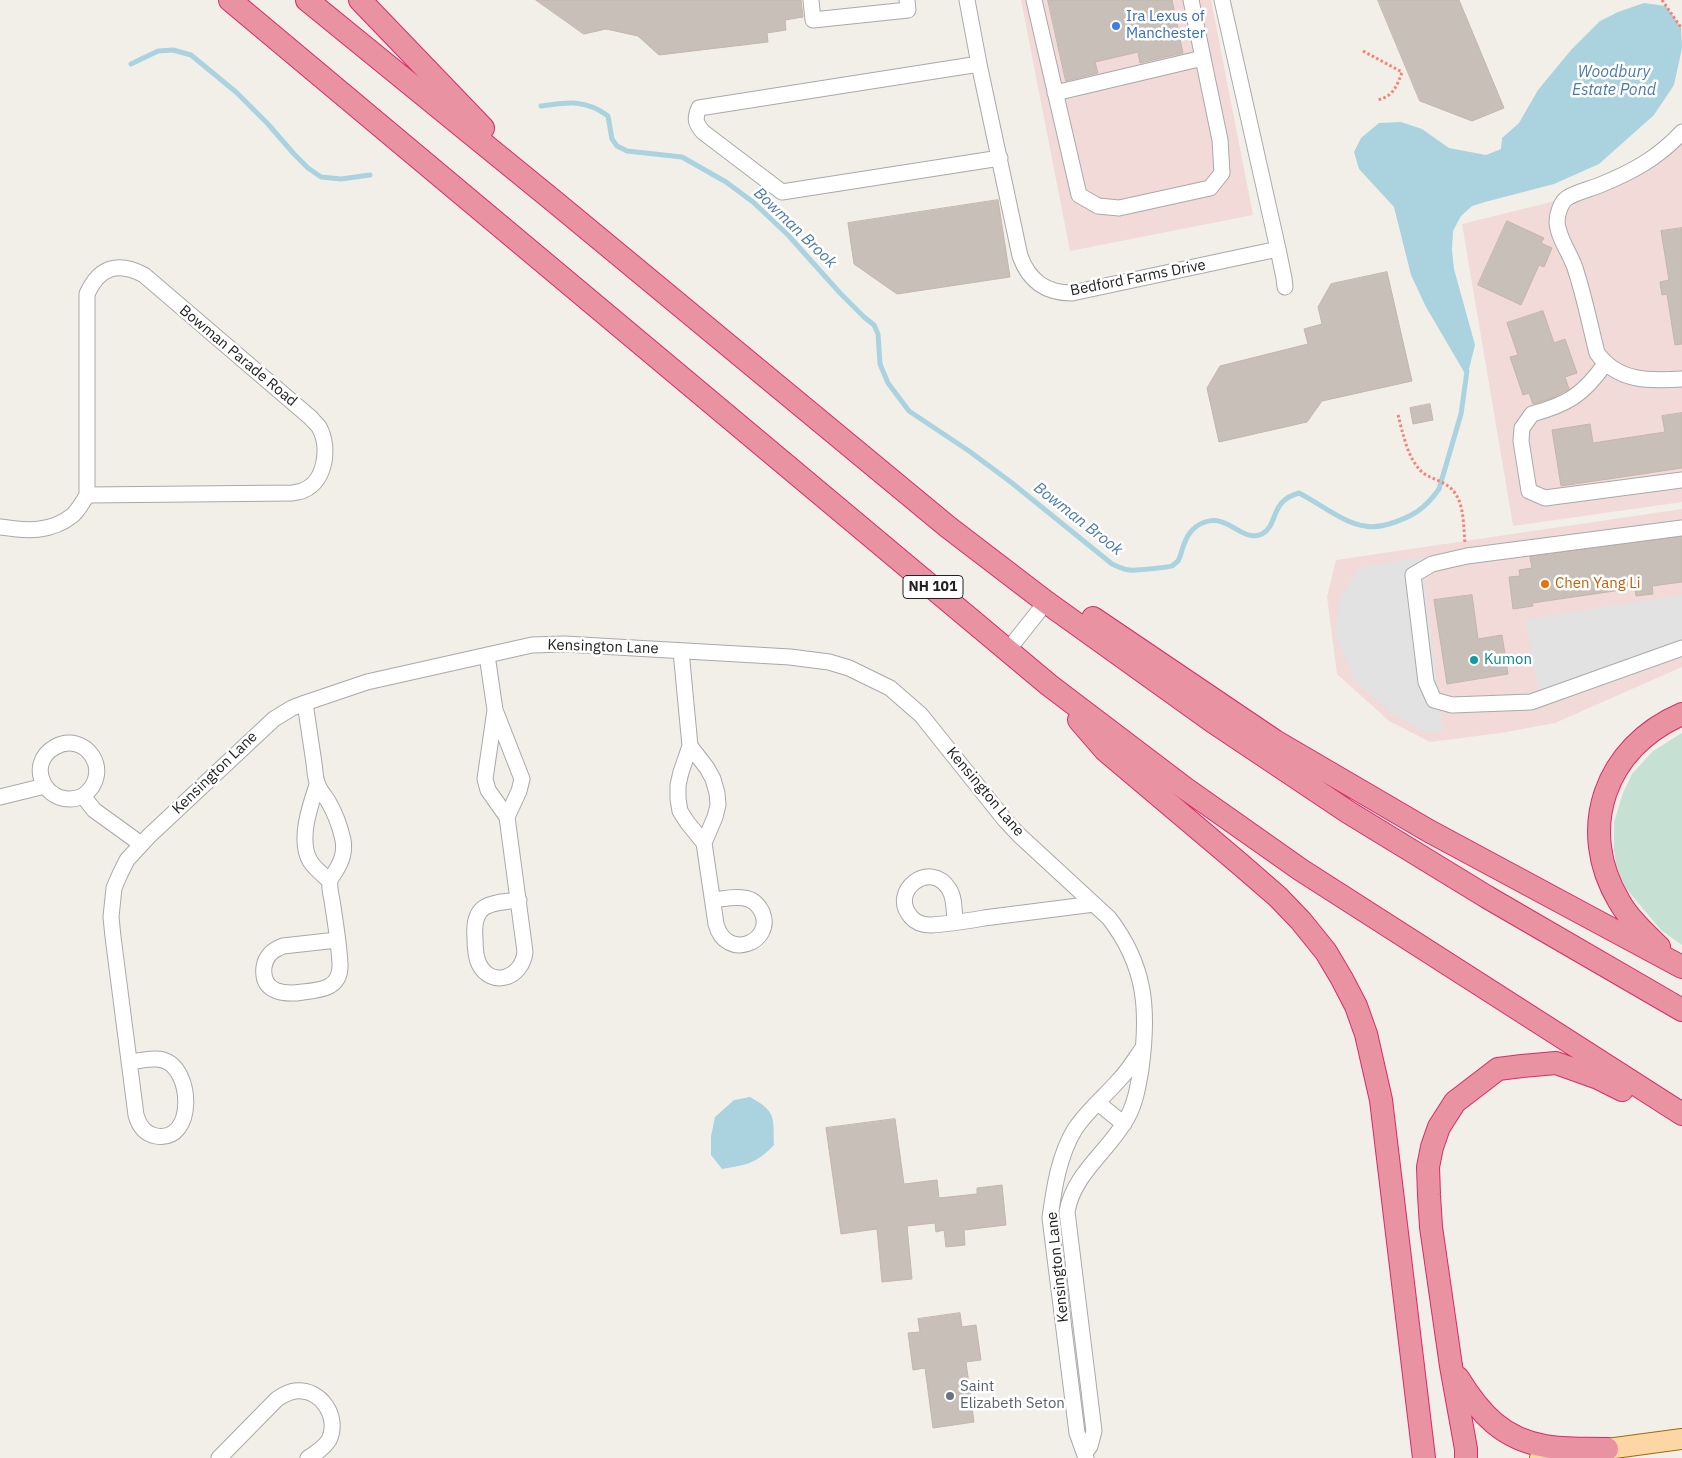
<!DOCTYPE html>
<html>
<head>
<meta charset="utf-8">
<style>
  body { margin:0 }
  canvas { display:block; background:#f2efe9 }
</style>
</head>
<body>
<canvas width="1682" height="1458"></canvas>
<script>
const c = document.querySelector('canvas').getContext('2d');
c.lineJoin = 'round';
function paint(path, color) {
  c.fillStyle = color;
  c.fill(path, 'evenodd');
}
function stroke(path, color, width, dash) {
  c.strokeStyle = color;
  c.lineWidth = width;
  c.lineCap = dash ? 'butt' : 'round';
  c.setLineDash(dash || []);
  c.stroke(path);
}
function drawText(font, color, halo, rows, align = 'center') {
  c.font = font + ' "IBM Plex Sans",sans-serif';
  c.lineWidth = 5;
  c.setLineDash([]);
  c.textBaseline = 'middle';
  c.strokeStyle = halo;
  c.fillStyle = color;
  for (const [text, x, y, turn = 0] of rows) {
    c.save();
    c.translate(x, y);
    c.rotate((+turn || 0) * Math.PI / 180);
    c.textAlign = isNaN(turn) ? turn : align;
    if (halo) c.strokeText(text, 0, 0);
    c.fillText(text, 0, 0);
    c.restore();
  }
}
const commercial = new Path2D(`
  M1021 0H1211L1253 215 1070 251Z
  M1682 132V502L1513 526 1462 224 1567 198 1600 185Z
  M1682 509V667L1555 723 1501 733 1430 742 1389 721 1337 674 1327 597 1336 560Z`);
const wetland = new Path2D(`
  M1682 733V945L1661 930 1618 879 1614 850V822L1623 793 1632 774 1653 751Z`);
const parking = new Path2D(`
  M1422 557 1443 732H1425L1391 713 1355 681 1336 636 1339 600 1359 568Z
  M1682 595V640L1539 692 1525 620Z`);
const water = new Path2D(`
  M1644 3 1666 6 1681 27 1682 48 1674 85 1654 115 1599 164 1554 184 1485 202 1472 206 1461 216 1453 231 1452 250 1454 269 1475 345 1467 377 1426 307 1411 275 1394 207 1359 169 1354 152 1361 138 1379 123 1401 122 1422 129 1449 148 1486 155 1501 149 1502 138 1519 123 1538 90 1571 50 1600 21 1618 12Z
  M750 1097C777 1112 773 1117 774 1145 757 1163 747 1165 722 1169L711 1155V1136L715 1117 734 1100Z`);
const stream = new Path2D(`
  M131 64 158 51 173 50 191 55 236 92 268 124 294 154 308 168 321 177 341 179 370 175
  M541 106C567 102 586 99 608 116L612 139 617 146 627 151 682 157 726 182 753 202 788 235 840 293 864 317 874 325 878 334 880 364 888 383 909 411 969 451 1012 483 1112 564C1117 566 1124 570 1130 570 1135 571 1169 567 1172 566 1172 566 1178 561 1178 561 1180 558 1181 553 1182 550 1186 537 1191 527 1205 522 1229 514 1242 543 1262 534 1279 525 1269 501 1299 493 1319 503 1343 523 1365 526 1373 528 1381 526 1389 524 1412 517 1425 509 1439 489L1461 414 1467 371`);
const building = new Path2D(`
  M536 0H801L803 17 785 20 786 30 767 33 768 42 659 55 638 36 606 29 584 34Z
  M1048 0H1172L1183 53 1140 63 1138 52 1095 62 1098 73 1066 81Z
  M1378 0H1459L1504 108 1472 121 1420 101Z
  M998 200 1010 277 897 294 854 264 848 223Z
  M1507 221 1544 238 1541 243 1552 248 1544 267 1539 265 1521 305 1478 285Z
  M1682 228V344L1675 345 1667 294 1662 295 1660 282 1669 280 1661 231Z
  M1387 272 1412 381 1322 401 1307 422 1219 442 1207 388 1220 366 1308 344 1304 329 1322 324 1318 307 1331 284Z
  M1543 311 1554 343 1565 339 1577 373 1565 377 1569 389 1552 398 1533 404 1529 393 1523 395 1510 357 1518 355 1507 323Z
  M1430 404 1433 420 1413 424 1410 408Z
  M1682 413V468L1561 486 1552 430 1590 424 1593 443 1665 432 1662 416Z
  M1682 537V582L1652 586 1653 594 1636 596 1635 588 1532 603 1533 606 1513 609 1509 577 1520 576 1519 570 1532 568 1530 557Z
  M1472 595 1478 639 1502 635 1508 674 1447 684 1434 600Z
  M895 1119 904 1184 937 1180 939 1198 977 1194V1188L1002 1185 1006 1225 964 1230 965 1245 946 1247 944 1230 936 1232 935 1223 907 1226 912 1279 882 1282 877 1229 841 1234 826 1128Z
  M960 1313 962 1327 976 1325 981 1360 966 1362 974 1422 933 1428 925 1368 913 1370 908 1333 920 1332 918 1319Z`);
const path = new Path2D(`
  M1662 0 1682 29
  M1363 51 1402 72C1397 86 1393 97 1377 100
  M1398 415C1403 433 1407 457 1421 471 1428 478 1440 480 1448 486 1465 498 1463 524 1465 543`);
const minor = new Path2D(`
  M811 0 813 20 908 10 907 0
  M967 0 979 64 1020 256C1029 281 1046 293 1072 293L1278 249
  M1034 0 1079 195 1098 206 1119 208 1210 188 1222 173 1220 140 1191 0
  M1222 0 1278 249 1284 278 1285 287
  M979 64 699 108C694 119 696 124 703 132L782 192 1000 158
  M1055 93 1203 58
  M1682 132C1658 158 1632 172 1600 185 1590 189 1576 192 1567 198 1561 202 1557 214 1557 222 1558 238 1570 253 1575 268 1584 295 1590 325 1597 353 1618 382 1649 381 1682 379
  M1605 364C1583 395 1568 404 1532 414L1522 428 1521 441 1529 491 1545 498 1682 480
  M0 527C26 531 51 533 73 515 78 510 83 502 87 495V294C99 267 118 261 144 275L311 418C313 421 317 424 319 427 330 446 326 481 304 490 301 492 296 492 293 493L87 495
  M1682 528 1467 556 1432 564 1413 575 1426 682 1434 700 1452 705 1531 702 1682 648
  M1008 650 1046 602
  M681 651 690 746 681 772 678 785V799L680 811 687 822 704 843
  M487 655 495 710 522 779 519 791 507 817
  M305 703C308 723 311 743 314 763 315 770 315 779 318 785 320 791 325 796 328 801 335 813 340 826 343 840 345 852 342 861 335 872 334 874 330 878 330 881 329 887 331 895 332 900 335 921 339 943 340 964 341 988 322 990 303 992 285 995 261 993 264 967 266 955 273 950 283 946L337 940
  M495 710 485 779 488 790 507 817 525 952C522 979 491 988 479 964 475 956 475 946 475 938 472 903 490 903 519 900
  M690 746 707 768 713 779 717 793 718 805 715 817 704 843 716 924C726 962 775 942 762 912 758 904 752 899 744 898 734 896 723 899 713 900
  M317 785C310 806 298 840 310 861 315 869 323 875 330 881
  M83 796C48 811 23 765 55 747 85 730 115 772 83 796L94 810 141 844
  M0 797 45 786
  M955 922C954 912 955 898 949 889 931 859 888 891 911 917 916 923 924 925 931 925 949 924 967 921 984 918 1021 913 1057 909 1094 904
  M129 1062C140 1061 153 1057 163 1060 193 1068 196 1143 156 1136 145 1134 139 1126 136 1115L113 937 111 917 114 888 120 874 127 860 149 836 274 719 292 708 305 703 367 682 532 645 564 644 599 646 790 657 829 662 849 668 890 688 921 715 1005 820 1019 835 1109 918C1146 966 1149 1010 1141 1069 1138 1087 1135 1107 1124 1123 1106 1153 1073 1175 1067 1212L1094 1431 1090 1446 1085 1453
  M1098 1103 1124 1124
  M219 1458 277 1399C283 1395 288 1392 295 1391 321 1388 340 1417 329 1440 324 1448 316 1453 308 1458
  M1086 1458 1077 1433 1050 1218C1054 1188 1059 1155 1075 1129 1087 1111 1105 1096 1119 1080 1128 1071 1135 1059 1142 1049`);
const major = new Path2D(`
  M1540 1458 1682 1439`);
const highway = new Path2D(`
  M230 0 1049 685 1186 789 1301 870 1682 1114
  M307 0 555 202 948 527 1046 602 1212 721 1348 812 1487 897 1682 1010
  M360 0 483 128
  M1093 618 1275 741 1429 831 1682 967
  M1079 720 1105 750 1240 864 1278 897 1301 921 1326 952 1342 979 1356 1006 1366 1034 1381 1100 1424 1458
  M1659 947C1645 933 1629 919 1619 901 1576 829 1605 747 1682 714
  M1458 1378C1480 1414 1503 1439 1545 1446 1565 1450 1587 1448 1607 1449
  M1466 1458V1449L1451 1366 1431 1227 1429 1195 1428 1167 1432 1147 1439 1127 1455 1102 1498 1069 1522 1066 1556 1063 1598 1078 1622 1090`);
const markers = [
  [1116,26,5,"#3f7fe0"],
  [1545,584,5,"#e8710a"],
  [1474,660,5,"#0f9aa8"],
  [950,1396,5,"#6b7280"]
];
const shields = [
  [933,587,60]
];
const shieldNames = [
  ["NH 101",933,587]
];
const shopNames = [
  ["Ira Lexus of",1126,17],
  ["Manchester",1126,34]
];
const streetNames = [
  ["Bedford Farms Drive",1138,278,-11],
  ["Bowman Parade Road",238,356,40],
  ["Kensington Lane",603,647,2],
  ["Kensington Lane",215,773,-44],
  ["Kensington Lane",985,792,50],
  ["Kensington Lane",1058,1267,-96]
];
const foodNames = [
  ["Chen Yang Li",1555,584]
];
const cultureNames = [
  ["Kumon",1484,660]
];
const worshipNames = [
  ["Saint",960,1387],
  ["Elizabeth Seton",960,1404]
];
const waterNames = [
  ["Woodbury",1614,72],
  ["Estate Pond",1614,90],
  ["Bowman Brook",795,228,44],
  ["Bowman Brook",1078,519,38]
];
paint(commercial, '#f2dad9');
paint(wetland, '#c6e0d4');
paint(parking, '#e2e2e2');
paint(water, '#aad3df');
stroke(stream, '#aad3df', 5);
paint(building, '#c7bfb8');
stroke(building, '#c4b6ab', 1);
stroke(minor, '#a9a9a9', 17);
stroke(major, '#a06b00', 22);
stroke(highway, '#dc2a67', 24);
stroke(path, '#fa8072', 3, [2.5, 2.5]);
stroke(minor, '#fff', 15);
stroke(major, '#fcd6a4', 20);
stroke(highway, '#e892a2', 22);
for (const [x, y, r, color] of markers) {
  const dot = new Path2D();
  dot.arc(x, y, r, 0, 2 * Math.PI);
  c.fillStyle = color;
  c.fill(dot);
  stroke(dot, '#fff', 2);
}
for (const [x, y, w] of shields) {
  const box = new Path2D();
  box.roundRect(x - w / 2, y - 11.5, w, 23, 4);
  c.fillStyle = '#fff';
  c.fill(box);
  stroke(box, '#222', 1);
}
drawText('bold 14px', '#222', null, shieldNames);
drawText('15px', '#366cbe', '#fff', shopNames, 'left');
drawText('15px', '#222', '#fff', streetNames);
drawText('15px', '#c56008', '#fff', foodNames, 'left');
drawText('15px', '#0d838f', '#fff', cultureNames, 'left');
drawText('15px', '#5b616d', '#fff', worshipNames, 'left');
drawText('italic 16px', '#4a7aab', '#fff', waterNames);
</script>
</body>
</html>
